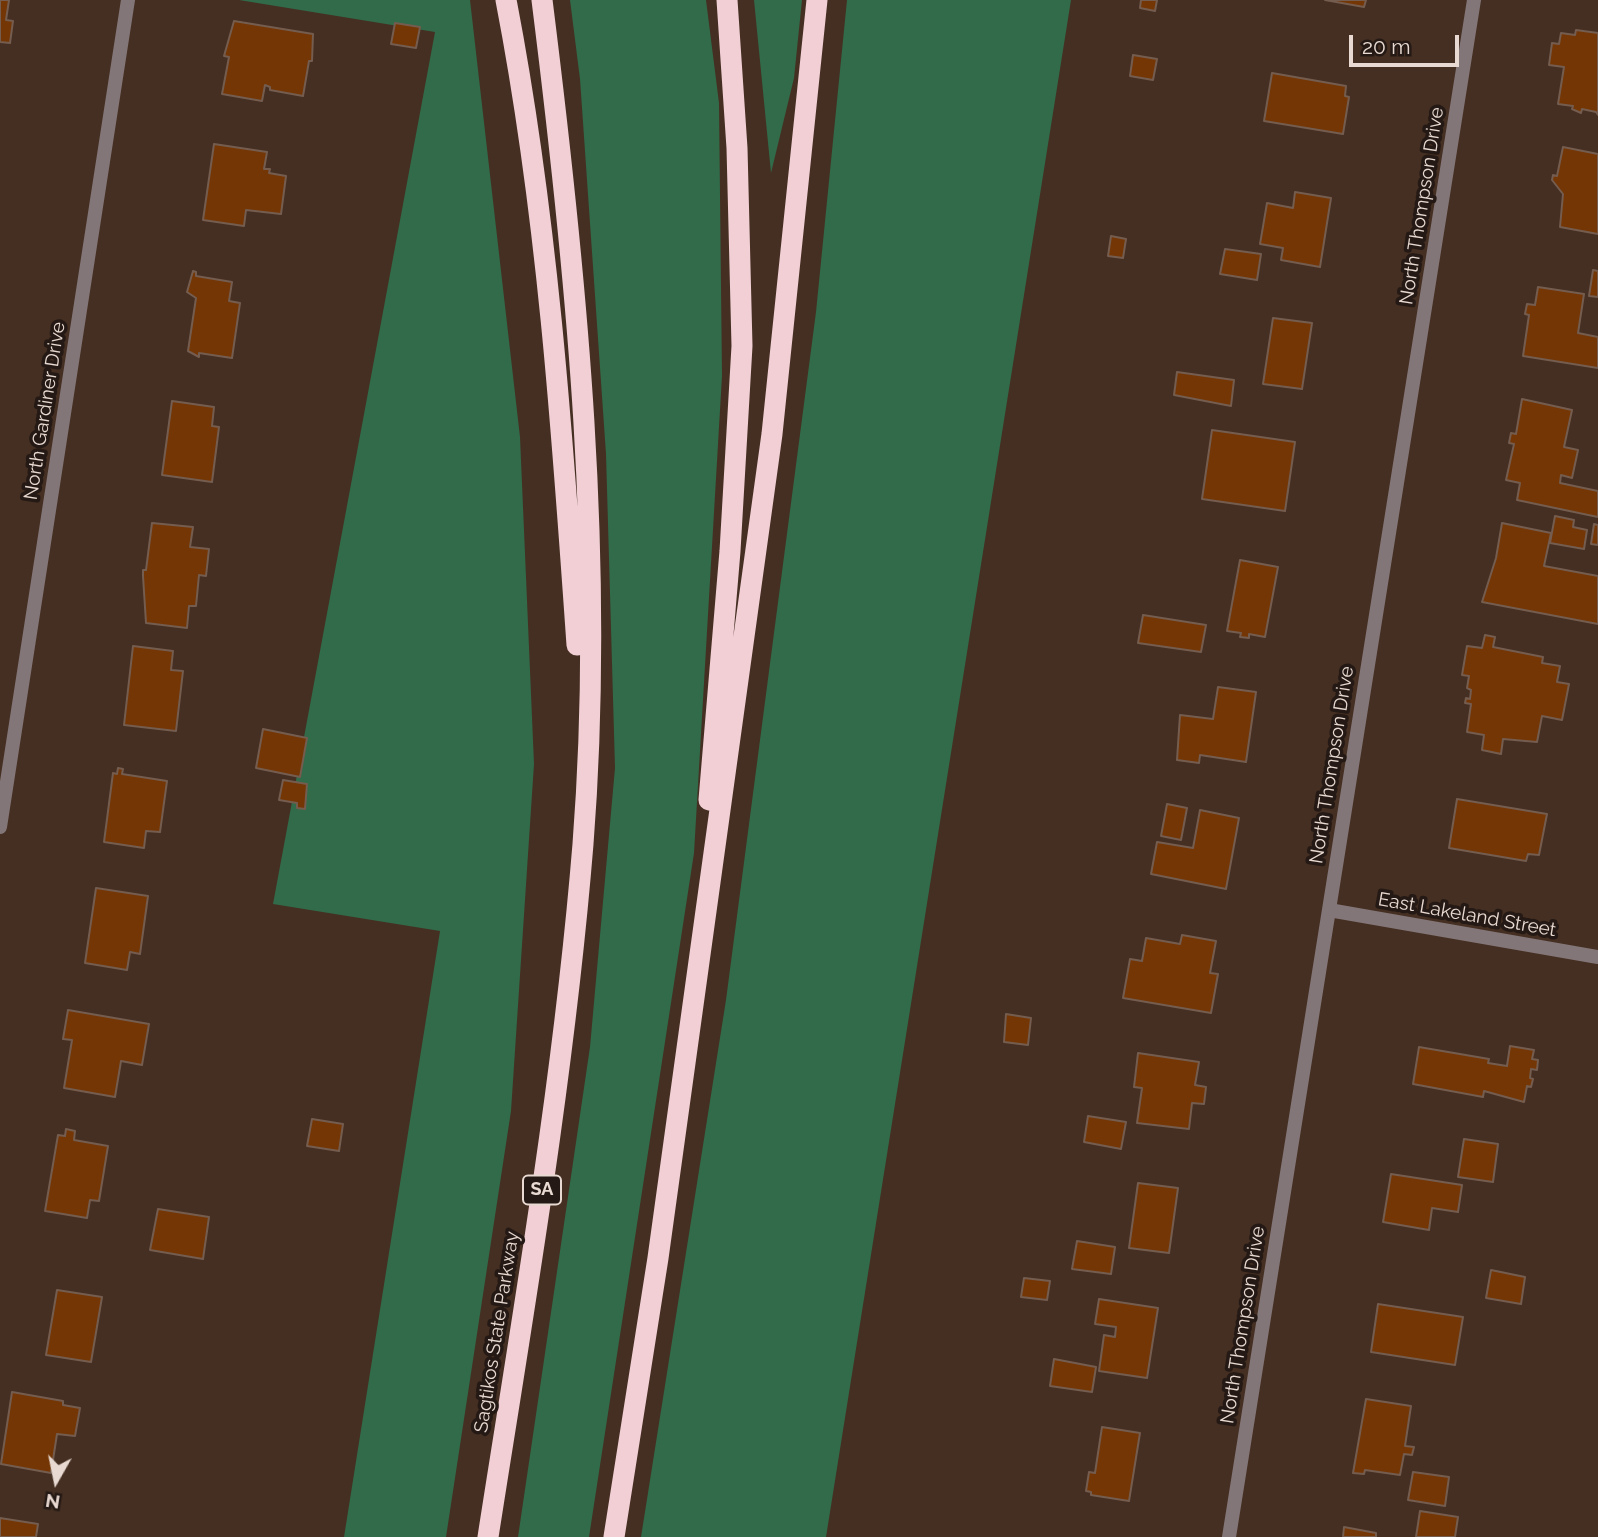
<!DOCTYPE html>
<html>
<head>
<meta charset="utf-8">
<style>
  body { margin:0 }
  #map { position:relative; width:1598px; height:1537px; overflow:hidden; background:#452f22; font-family:Raleway,sans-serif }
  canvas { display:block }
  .north { position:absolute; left:21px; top:1446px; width:70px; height:70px; -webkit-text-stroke:5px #241914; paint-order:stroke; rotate:189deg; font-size:19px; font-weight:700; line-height:28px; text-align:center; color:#e8dad2 }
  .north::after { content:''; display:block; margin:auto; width:24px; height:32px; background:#e8dad2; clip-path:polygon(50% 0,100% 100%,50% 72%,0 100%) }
  .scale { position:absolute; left:1349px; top:35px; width:110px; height:32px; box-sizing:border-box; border:4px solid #e8dad2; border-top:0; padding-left:9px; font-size:21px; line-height:24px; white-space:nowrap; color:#e8dad2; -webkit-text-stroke:5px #241914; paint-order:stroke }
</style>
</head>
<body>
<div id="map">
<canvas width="1598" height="1537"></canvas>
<div class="north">N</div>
<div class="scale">20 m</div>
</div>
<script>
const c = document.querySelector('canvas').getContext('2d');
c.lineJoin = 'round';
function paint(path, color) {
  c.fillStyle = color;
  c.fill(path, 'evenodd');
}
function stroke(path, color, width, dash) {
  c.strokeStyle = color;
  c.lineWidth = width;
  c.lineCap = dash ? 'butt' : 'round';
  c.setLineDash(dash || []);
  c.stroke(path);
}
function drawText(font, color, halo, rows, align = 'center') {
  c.font = font + ' Raleway,sans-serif';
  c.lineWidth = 7;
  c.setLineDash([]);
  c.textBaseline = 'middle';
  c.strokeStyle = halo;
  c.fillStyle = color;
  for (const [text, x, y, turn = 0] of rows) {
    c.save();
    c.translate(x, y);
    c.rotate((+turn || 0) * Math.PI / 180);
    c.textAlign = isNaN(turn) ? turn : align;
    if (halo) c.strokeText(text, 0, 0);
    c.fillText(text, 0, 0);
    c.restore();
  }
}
const green = new Path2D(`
  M239 0H470L520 437 534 764 511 1111 446 1537H344L440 931 273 904 435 32Z
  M570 0H706L719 103 722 376 694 853 589 1537H518L590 1047 615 768 606 454 580 79Z
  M754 0H802L794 78 771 173Z
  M847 0H1071L826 1537H641L726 1000 816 312Z`);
const building = new Path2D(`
  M0 0H9L6 20 13 21 10 43 0 42Z
  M1141 0H1157L1155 11 1140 8Z
  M1325 0H1366L1364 7Z
  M234 21 313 34 312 61H309L303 96 270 90V87L265 85 262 101 222 94 229 57 224 56Z
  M395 23 420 27 416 48 391 44Z
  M1576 30 1598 33V115L1596 112 1582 109 1581 113 1572 109 1573 106 1558 104 1564 67 1549 65 1552 43 1559 44 1561 33 1575 35Z
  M1133 55 1157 59 1153 80 1130 76Z
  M1272 73 1346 86 1345 96 1349 97 1343 134 1264 121Z
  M214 144 267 152 264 169H270L269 173 286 176 281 214 246 210 244 226 203 220Z
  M1563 147 1598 154V234L1560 227 1563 194 1552 180 1553 175 1557 176Z
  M1295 192 1331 198 1320 267 1281 260 1283 248 1260 244 1267 203 1293 208Z
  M1111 236 1126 239 1123 258 1108 256Z
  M1225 249 1261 254 1257 280 1220 274Z
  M1593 270 1598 271V297L1589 296Z
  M193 271 196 272V276L232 282 229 301 240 303 232 358 199 353V357L188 351 196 298 187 292Z
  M1538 287 1584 294 1578 333 1598 337V368L1523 356 1529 315 1525 314 1527 304 1535 305Z
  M1273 318 1312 323 1302 389 1263 384Z
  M1177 372 1234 380 1231 406 1174 395Z
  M1522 399 1572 410 1564 447 1578 450 1572 478 1561 475 1560 483 1598 491V517L1517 500 1520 483 1506 480 1514 444 1509 443 1511 433 1516 434Z
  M172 401 214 407 212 426 219 427 212 482 162 475Z
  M1212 430 1295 442 1285 511 1202 499Z
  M1555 516 1574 520 1573 527 1587 530 1584 549 1550 543Z
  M152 523 193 527 190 547 209 549 206 576 199 575 196 606H189L187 628 146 623 143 576V570H146Z
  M1502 523 1551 533 1544 566 1598 576V624L1482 602 1496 558Z
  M1594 524 1598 525V545L1591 544Z
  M1240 560 1278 567 1265 637 1249 634V638L1240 637 1241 633 1227 631Z
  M1143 615 1206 625 1201 652 1138 643Z
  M1485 635 1495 637 1493 647 1543 657 1542 663 1560 666 1557 682 1569 684 1562 720 1542 716 1537 742 1503 739 1501 754 1482 750 1484 735 1467 732 1471 704 1465 703 1466 698 1470 699 1471 690 1467 688 1469 676 1462 675 1467 646 1482 648Z
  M133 646 173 651 171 670 183 671 176 731 124 725Z
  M1218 687 1256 692 1246 762 1200 755 1199 763 1177 760 1180 715 1213 719Z
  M263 729 307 738 300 777 256 768Z
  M118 768 123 769 122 774 167 781 160 832 146 831 144 848 104 842 113 773 117 774Z
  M283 780 307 784 305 809 297 808V803L279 800Z
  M1457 799 1547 814 1539 855 1528 854 1526 861 1449 848Z
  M1167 804 1187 808 1181 840 1161 836Z
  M1200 810 1239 818 1226 889 1151 874 1157 842 1193 848Z
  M96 888 148 896 140 954 130 952 127 970 85 963Z
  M1182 935 1216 941 1210 973 1218 974 1211 1013 1123 998 1130 959 1142 961 1146 938 1180 944Z
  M68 1010 149 1024 142 1065 121 1061 115 1097 64 1088 72 1040 63 1039Z
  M1006 1014 1031 1018 1028 1045 1004 1042Z
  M1510 1046 1534 1050 1532 1059 1538 1060 1537 1070 1531 1069 1530 1078 1533 1079 1531 1087 1527 1086 1524 1102 1484 1091 1483 1097 1413 1084 1419 1047 1489 1059 1488 1063 1507 1066Z
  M1138 1053 1199 1062 1195 1085 1206 1087 1204 1104 1192 1103 1189 1129 1137 1123 1142 1088 1134 1087Z
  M1088 1116 1126 1122 1121 1149 1084 1142Z
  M312 1119 343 1124 339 1151 307 1146Z
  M66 1129 75 1131 74 1140 108 1146 99 1201 90 1200 87 1218 45 1211 58 1135 65 1136Z
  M1464 1139 1498 1144 1493 1182 1458 1177Z
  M1391 1174 1462 1185 1458 1212 1432 1208 1429 1230 1383 1222Z
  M1138 1183 1178 1188 1169 1253 1129 1248Z
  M158 1209 209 1217 203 1259 150 1250Z
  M1077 1241 1115 1247 1111 1274 1072 1269Z
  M1491 1270 1525 1277 1521 1304 1486 1298Z
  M1024 1278 1050 1281 1047 1300 1021 1297Z
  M57 1290 102 1297 91 1362 46 1355Z
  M1099 1299 1158 1308 1147 1378 1099 1371 1104 1335 1115 1337 1116 1327 1095 1324Z
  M1378 1304 1463 1317 1455 1365 1371 1352Z
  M1054 1359 1096 1367 1092 1392 1050 1386Z
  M12 1392 63 1401V1405L80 1408 75 1436 57 1434 51 1473 1 1464Z
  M1366 1399 1411 1406 1405 1446 1414 1447 1412 1455 1404 1454 1400 1475 1365 1470 1364 1474 1353 1473Z
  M1102 1427 1140 1433 1129 1501 1091 1495V1492L1086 1491 1089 1472 1095 1473Z
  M1413 1472 1449 1477 1445 1506 1408 1500Z
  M1420 1511 1458 1517 1455 1537H1416Z
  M0 1518 38 1524 36 1537H0Z
  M1344 1527 1376 1533V1537H1343Z`);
const street = new Path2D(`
  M0 827 128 0
  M1329 910 1598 957
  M1229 1537 1474 0`);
const highway = new Path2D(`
  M506 0C547 212 562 429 577 645
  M709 800 730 551 742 346 737 148 727 0
  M488 1537C524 1307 564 1077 583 844 605 563 577 279 542 0
  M614 1537 658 1258 772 434 817 0`);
const shields = [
  [542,1190,38]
];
const shieldNames = [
  ["SA",542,1190]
];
const streetNames = [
  ["North Thompson Drive",1422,206,-81],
  ["North Gardiner Drive",45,411,-81],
  ["North Thompson Drive",1332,765,-81],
  ["East Lakeland Street",1467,915,10],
  ["North Thompson Drive",1243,1325,-81],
  ["Sagtikos State Parkway",497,1332,-81]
];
paint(green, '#316b4a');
paint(building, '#743605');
stroke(building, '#745c4e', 2);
stroke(street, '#837678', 14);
stroke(highway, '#f1cfd5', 21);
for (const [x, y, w] of shields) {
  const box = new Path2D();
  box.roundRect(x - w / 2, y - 14.5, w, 29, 5);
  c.fillStyle = '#241914';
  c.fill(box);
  stroke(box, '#e8dad2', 2);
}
drawText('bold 18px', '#e8dad2', null, shieldNames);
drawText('19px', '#e8dad2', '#241914', streetNames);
</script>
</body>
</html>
